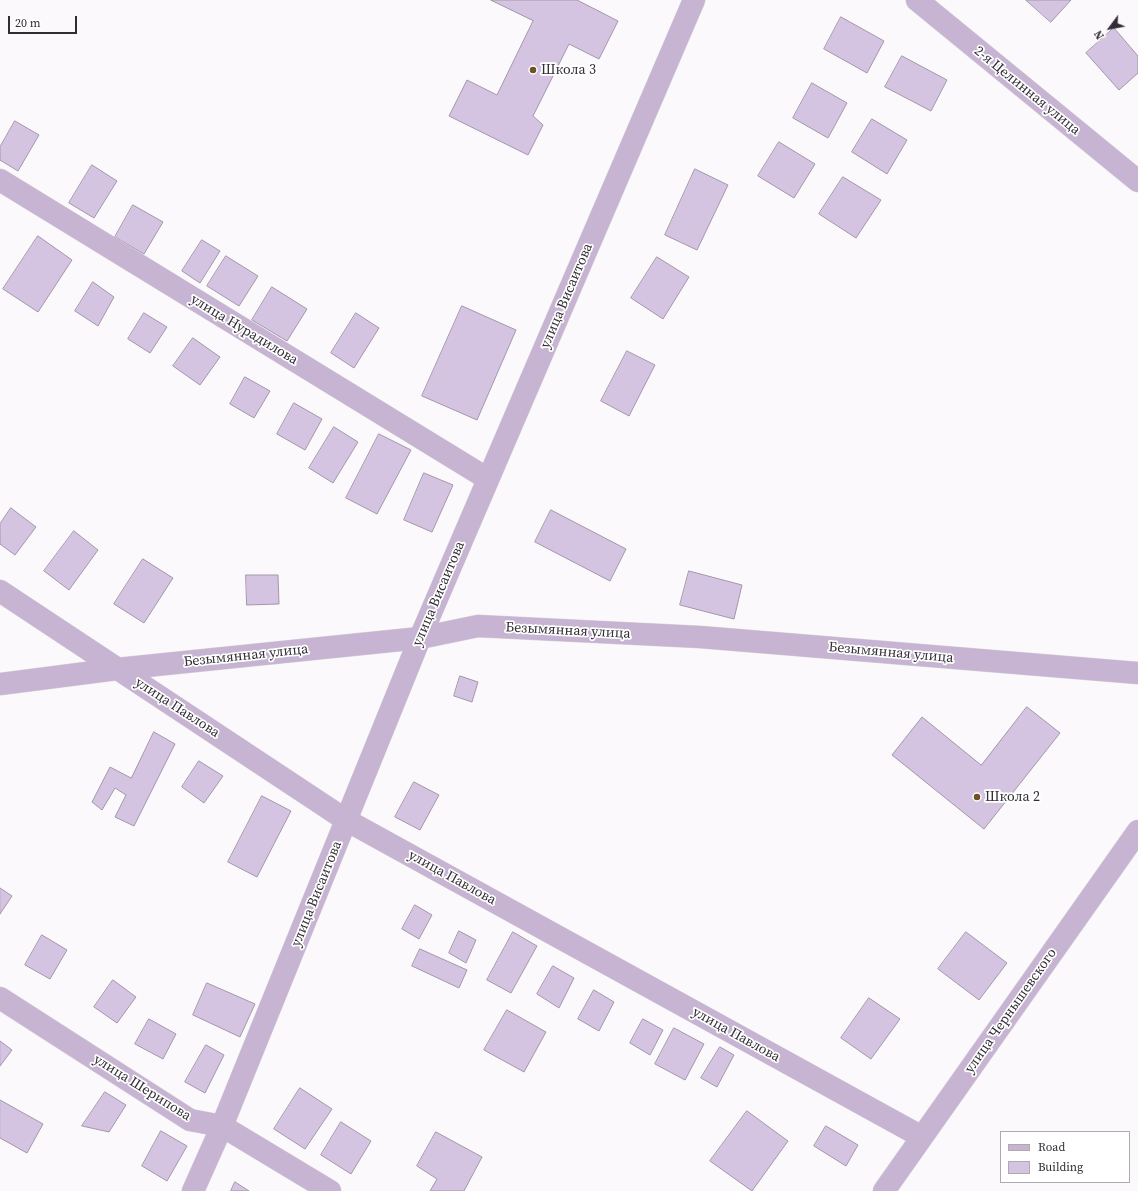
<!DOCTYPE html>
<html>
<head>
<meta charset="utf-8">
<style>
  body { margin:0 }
  #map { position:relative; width:1138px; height:1191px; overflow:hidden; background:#fcf9fd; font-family:"Source Serif 4",serif }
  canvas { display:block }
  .legend { position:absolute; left:1000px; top:1131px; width:130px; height:52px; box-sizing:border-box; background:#fff; border:1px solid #adabae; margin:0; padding:5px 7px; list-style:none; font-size:12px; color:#322d35 }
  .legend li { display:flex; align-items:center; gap:8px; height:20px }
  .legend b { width:20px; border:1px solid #adabae }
  .north { position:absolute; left:1090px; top:8px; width:40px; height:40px; -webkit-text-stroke:3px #fff; paint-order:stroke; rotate:238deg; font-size:11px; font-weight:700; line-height:16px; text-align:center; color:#322d35 }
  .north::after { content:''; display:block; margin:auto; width:14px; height:18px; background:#322d35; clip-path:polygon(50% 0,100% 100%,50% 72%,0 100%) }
  .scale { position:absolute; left:8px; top:16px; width:69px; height:18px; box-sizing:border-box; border:2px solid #322d35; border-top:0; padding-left:5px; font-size:12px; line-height:14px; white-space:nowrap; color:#322d35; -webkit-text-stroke:3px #fff; paint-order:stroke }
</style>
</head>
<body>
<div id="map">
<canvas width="1138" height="1191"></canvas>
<ul class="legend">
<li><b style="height:5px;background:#c6b4d2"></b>Road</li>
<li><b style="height:11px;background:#d5c4e1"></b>Building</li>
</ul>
<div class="north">N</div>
<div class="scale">20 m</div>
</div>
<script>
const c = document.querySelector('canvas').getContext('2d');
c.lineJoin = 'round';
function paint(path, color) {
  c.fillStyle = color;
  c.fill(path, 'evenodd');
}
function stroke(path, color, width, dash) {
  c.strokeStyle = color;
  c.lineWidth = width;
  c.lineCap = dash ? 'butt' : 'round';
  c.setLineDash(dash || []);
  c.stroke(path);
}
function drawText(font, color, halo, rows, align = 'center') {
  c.font = font + ' "Source Serif 4",serif';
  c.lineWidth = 3.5;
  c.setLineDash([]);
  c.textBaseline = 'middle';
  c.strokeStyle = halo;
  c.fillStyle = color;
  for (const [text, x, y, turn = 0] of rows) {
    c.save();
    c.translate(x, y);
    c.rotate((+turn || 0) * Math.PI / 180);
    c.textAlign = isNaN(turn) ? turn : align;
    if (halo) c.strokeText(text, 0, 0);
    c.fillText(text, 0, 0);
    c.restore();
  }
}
const building = new Path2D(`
  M491 0H577L618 21 599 59 569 44 533 116 543 125 528 155 449 116 467 80 497 95 533 21Z
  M1026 0H1071L1051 22Z
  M841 17 884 41 867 73 824 49Z
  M1114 28 1138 56V73L1119 90 1086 53Z
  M902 56 947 80 931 111 885 87Z
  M812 83 847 103 828 138 793 118Z
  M872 119 907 140 887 174 852 152Z
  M15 121 39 135 18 171 0 160V147Z
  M779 142 815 164 794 198 758 176Z
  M92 165 117 181 94 218 69 203Z
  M695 169 728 185 697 250 665 235Z
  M843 177 881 200 856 238 819 214Z
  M133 205 163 222 144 254 115 237Z
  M38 236 72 260 38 312 3 289Z
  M202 240 220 251 200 283 182 271Z
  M226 256 258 276 239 306 207 286Z
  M657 257 689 277 663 319 631 298Z
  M93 282 114 297 98 326 75 311Z
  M272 287 307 309 287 341 252 320Z
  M462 306 516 330 477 420 422 396Z
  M144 313 167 327 150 353 128 339Z
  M356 313 379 328 354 368 331 353Z
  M193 338 220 357 200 385 173 366Z
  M627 351 655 365 629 416 601 401Z
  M245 377 270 391 254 418 230 404Z
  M294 403 322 419 305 450 277 434Z
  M334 427 358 442 333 483 309 468Z
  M379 434 411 450 377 514 346 498Z
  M424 473 453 485 432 532 404 520Z
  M11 508 36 527 15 555 0 544V524Z
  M551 510 626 549 610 581 535 542Z
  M74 531 98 550 69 590 44 571Z
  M143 559 173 578 144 623 114 604Z
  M689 571 742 585 734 619 680 605Z
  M246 575H278L279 604 247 605Z
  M460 676 478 682 472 702 454 696Z
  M1027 707 1060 733 984 829 892 755 922 717 981 765Z
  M154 732 175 744 134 826 115 817 126 795 115 788 102 810 92 802 110 767 131 778Z
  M199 761 223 776 204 803 182 787Z
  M414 782 439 795 420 830 395 817Z
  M262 796 291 811 257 877 228 862Z
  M0 888 12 896 0 914Z
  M415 905 432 915 419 939 402 929Z
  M459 931 476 940 466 963 449 953Z
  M513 932 537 946 511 993 487 980Z
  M966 932 1007 963 979 1000 938 969Z
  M42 935 67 950 50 979 25 965Z
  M420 949 467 970 459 988 412 966Z
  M553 966 574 978 559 1008 537 994Z
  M113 980 136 997 117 1023 94 1007Z
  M207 983 255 1004 240 1037 193 1015Z
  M594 990 614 1002 599 1031 578 1019Z
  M869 998 900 1019 871 1059 841 1038Z
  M507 1010 546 1032 524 1072 484 1050Z
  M149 1019 176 1034 163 1059 135 1044Z
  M643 1019 663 1030 650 1055 630 1043Z
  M674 1028 704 1044 685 1080 655 1064Z
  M0 1041 12 1050 0 1066Z
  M206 1045 224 1055 205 1093 185 1082Z
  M720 1047 734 1055 717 1087 701 1078Z
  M300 1088 332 1109 305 1149 274 1129Z
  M105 1092 126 1105 109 1132 82 1126Z
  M0 1100 43 1124 27 1153 0 1138Z
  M747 1111 788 1141 752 1191 710 1161Z
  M341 1122 371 1141 351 1174 321 1155Z
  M826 1126 858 1145 846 1166 814 1146Z
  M161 1131 187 1146 167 1181 142 1166Z
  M436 1132 482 1157 464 1191H430L437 1179 417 1166Z
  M235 1182 249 1191H231Z`);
const minor = new Path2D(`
  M917 0 1138 181
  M0 180 488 479
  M0 591 346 820 922 1137
  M0 684 117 669 420 638 478 626 700 637 1138 673
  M0 998 190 1120 222 1126 330 1191
  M193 1191 222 1126 420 638 694 0
  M884 1191 1138 831`);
const markers = [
  [533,70,4,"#6c5224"],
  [977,797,4,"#6c5224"]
];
const poiNames = [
  ["Школа 3",541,70],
  ["Школа 2",985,797]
];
const streetNames = [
  ["2-я Целинная улица",1027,91,39],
  ["улица Висаитова",567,296,-67],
  ["улица Нурадилова",244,330,31],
  ["улица Висаитова",439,594,-67],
  ["Безымянная улица",568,631,3],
  ["Безымянная улица",891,653,5],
  ["Безымянная улица",246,656,-6],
  ["улица Павлова",177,708,33],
  ["улица Павлова",452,878,29],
  ["улица Висаитова",317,894,-68],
  ["улица Чернышевского",1011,1011,-55],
  ["улица Павлова",736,1035,29],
  ["улица Шерипова",142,1088,32]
];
paint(building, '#d5c4e1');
stroke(building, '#a297a9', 1);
stroke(minor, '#d8d4d9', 23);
stroke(minor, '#c6b4d2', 22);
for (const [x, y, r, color] of markers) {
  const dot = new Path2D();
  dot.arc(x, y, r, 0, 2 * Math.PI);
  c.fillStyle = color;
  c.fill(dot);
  stroke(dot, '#fff', 1.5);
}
drawText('14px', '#322d35', '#fff', poiNames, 'left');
drawText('14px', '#322d35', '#fff', streetNames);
</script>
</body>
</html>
